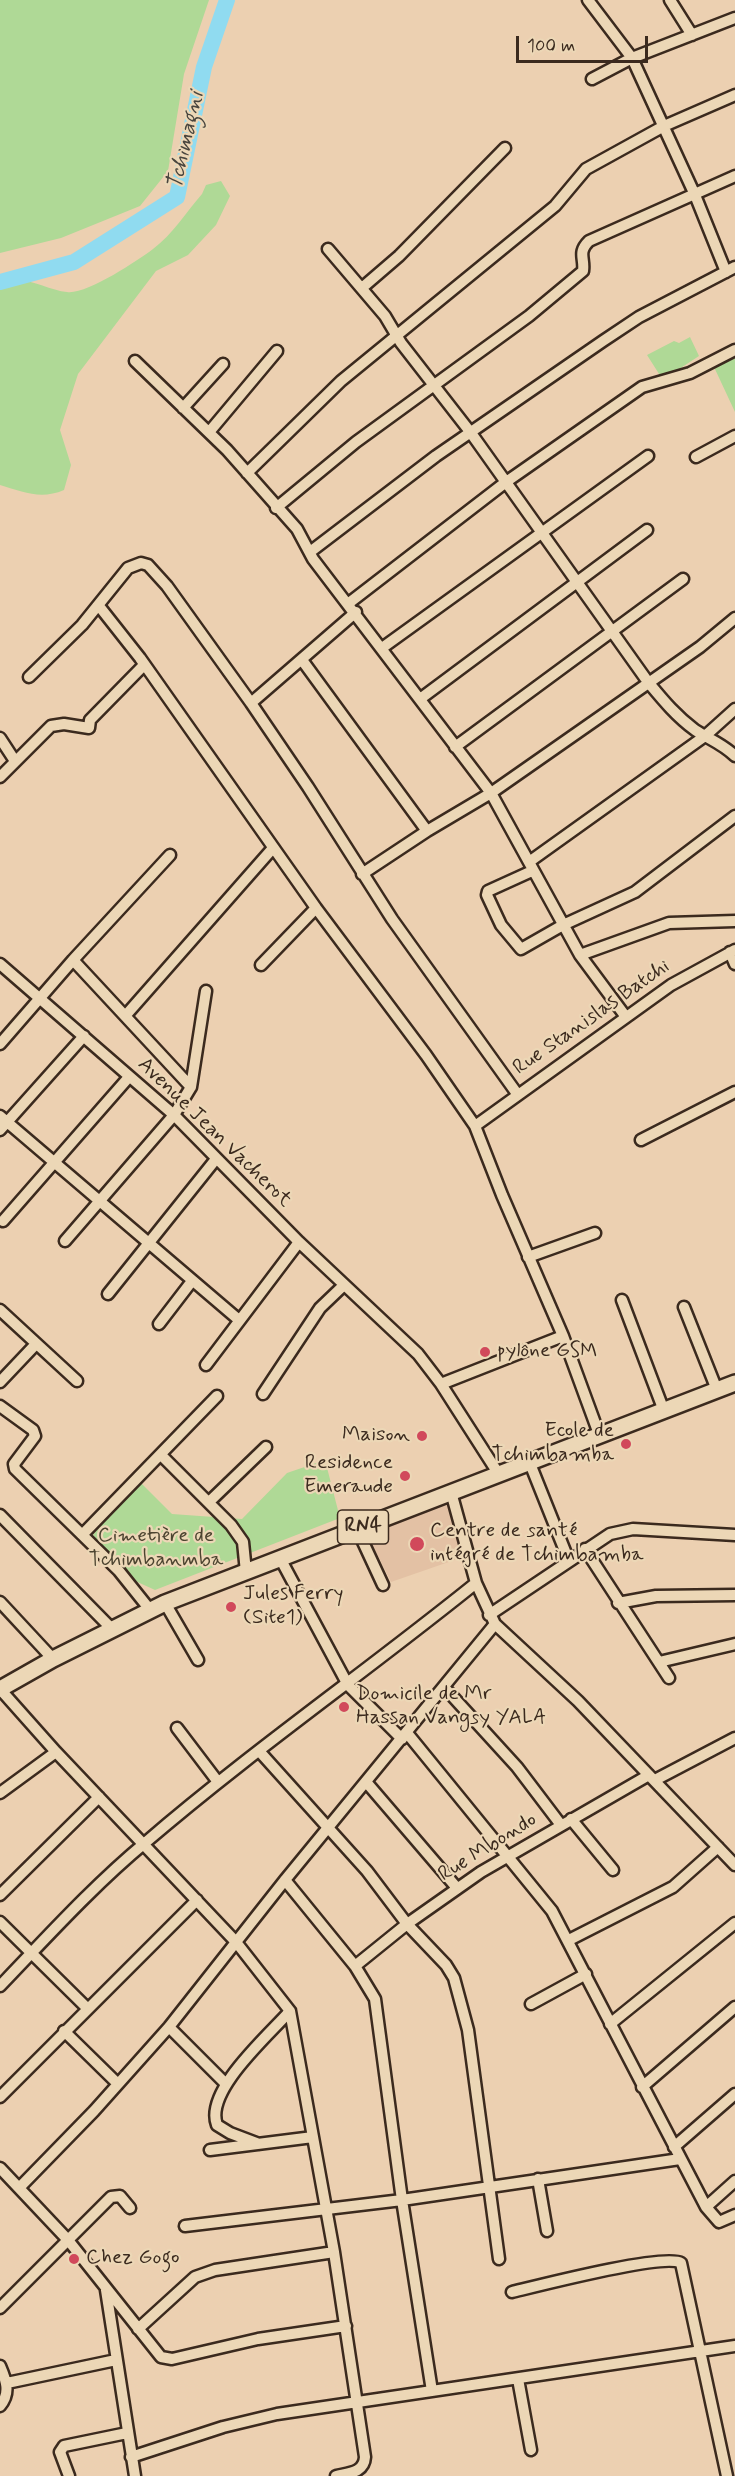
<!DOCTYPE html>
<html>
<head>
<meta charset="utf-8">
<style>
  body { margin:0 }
  #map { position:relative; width:735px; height:2476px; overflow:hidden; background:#ecd0b1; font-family:Mynerve,sans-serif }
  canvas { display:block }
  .scale { position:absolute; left:516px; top:36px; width:132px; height:27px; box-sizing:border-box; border:3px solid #3b2a1e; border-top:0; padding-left:8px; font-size:18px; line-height:21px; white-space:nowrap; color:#3b2a1e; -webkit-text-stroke:4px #ecd7b6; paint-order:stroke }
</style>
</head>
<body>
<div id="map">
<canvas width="735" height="2476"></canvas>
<div class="scale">100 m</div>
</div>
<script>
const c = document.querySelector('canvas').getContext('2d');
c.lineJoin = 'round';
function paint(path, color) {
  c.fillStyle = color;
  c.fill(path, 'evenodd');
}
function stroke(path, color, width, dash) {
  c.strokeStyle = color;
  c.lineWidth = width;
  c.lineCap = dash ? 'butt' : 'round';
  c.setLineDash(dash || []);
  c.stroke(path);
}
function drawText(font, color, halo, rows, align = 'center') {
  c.font = font + ' Mynerve,sans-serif';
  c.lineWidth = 4.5;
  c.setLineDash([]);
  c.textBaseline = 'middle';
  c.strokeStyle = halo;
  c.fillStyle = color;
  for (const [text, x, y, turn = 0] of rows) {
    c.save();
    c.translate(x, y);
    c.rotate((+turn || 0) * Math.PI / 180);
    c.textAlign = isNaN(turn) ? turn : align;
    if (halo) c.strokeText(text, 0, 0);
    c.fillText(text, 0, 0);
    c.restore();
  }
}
const built = new Path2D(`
  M448 1505 466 1556 391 1582 366 1532Z`);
const green = new Path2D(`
  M0 0H209L184 74 168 171 140 206 61 238 0 253Z
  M221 181 230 196 216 225 188 255 156 271 78 374 60 430 71 465 64 490C41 500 23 492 0 485V285C20 271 46 290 67 292 86 295 137 261 153 249 172 235 187 211 202 194L206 185Z
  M690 337 699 356 670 375 661 377 647 355 674 341 679 343Z
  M734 355 735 357V412L714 367Z
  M325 1460 340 1518 155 1590 133 1580 93 1535 139 1481 172 1514 242 1519 287 1473Z`);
const river = new Path2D(`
  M0 282 74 262 177 197 204 67 227 0`);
const minor = new Path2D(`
  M588 0 632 58 695 195 726 272
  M670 0 692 35
  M592 79 632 58 735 18
  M328 249 385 316 401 343 471 433 648 682C663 700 676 716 695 730 709 739 723 744 735 756
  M363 287 399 256 505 148
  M135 361 227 450 297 529 313 559 491 793 580 955 626 1017
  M183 408 223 364
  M210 431 277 351
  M696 457 735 436
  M247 473 341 381 555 206 586 169 664 126 735 95
  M276 508 356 442 529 316 583 271C585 258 577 253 589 241L735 176
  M310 552 436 456 603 341 639 317 735 267
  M349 603 506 482 642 387 690 373 735 350
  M99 606 140 658 316 908 426 1055 475 1126 502 1195 563 1336 599 1434
  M382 648 648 456
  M302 660 427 831
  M29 677 82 625 128 568 141 563 148 565 167 586 251 703 308 787 392 919 518 1095
  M420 699 647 530
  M251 703 356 612
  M0 738 15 761
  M455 747 683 579
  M0 777 51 726 64 724 89 728 90 720 144 665
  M529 862 705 736 735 709
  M532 871 488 891 487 895 501 925 521 949 563 925 635 892 735 816
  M362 874 427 831 491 793 700 647 735 618
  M730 952 735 964
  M580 955 669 923 735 921
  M73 960 191 1087
  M0 964 174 1115 299 1242 418 1354 441 1384 498 1473
  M261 965 316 908
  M126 1015 273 848
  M0 1044 73 960 170 855
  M0 1116 239 1320
  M475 1126 671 985 735 950
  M0 1130 84 1036
  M641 1140 735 1092
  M3 1221 129 1077
  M65 1241 174 1115 191 1087 206 991
  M528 1257 595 1233
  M108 1294 216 1159
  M622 1300 664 1411
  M684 1307 717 1390
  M0 1310 77 1381
  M159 1324 192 1281
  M206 1365 299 1242
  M0 1382 36 1344
  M441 1384 563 1336
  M263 1394 320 1308 344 1285
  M0 1406 33 1430 35 1436 14 1464 15 1469 119 1571 151 1611
  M161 1455 231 1525 243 1542 246 1572
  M529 1461 569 1561
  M451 1492 476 1583 495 1624 578 1701 735 1865
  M209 1502 266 1447
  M0 1515 112 1629
  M357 1529 383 1585
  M83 1534 217 1396
  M585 1549 669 1678
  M281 1560 348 1685 402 1739
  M0 1602 53 1659
  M165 1603 198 1660
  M618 1603 656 1596 735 1595
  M489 1615 610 1534 633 1529 735 1535
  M659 1662 735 1644
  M444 1687 517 1767 561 1825
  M0 1689 56 1752 236 1942 290 2011 334 2252 365 2457C364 2473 349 2473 336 2476
  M177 1728 218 1782
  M407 1733 552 1911 706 2207 719 2222 735 2215
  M260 1752 367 1871 407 1924 446 1965 454 1978 468 2030 499 2259
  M655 1780 735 1738
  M367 1783 457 1888
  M0 1793 56 1752
  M571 1819 613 1870
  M285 1880 355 1966 375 1999 402 2200 432 2391
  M0 1895 99 1797
  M0 1922 87 2008
  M569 1940 673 1887 718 1847
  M355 1966 407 1924 481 1872 649 1775
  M0 1986C47 1937 94 1885 146 1842 252 1751 367 1671 476 1583
  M531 2004 586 1974
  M610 2024 735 1923
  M169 2027 225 2083
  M64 2031 118 2084
  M642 2087 735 2007
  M0 2097 197 1900
  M259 2144 230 2133 217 2125C204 2091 269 2035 290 2011
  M674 2147 735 2094
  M210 2150 313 2137
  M0 2168 68 2240 161 2357 172 2359 258 2339 346 2326
  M538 2179 547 2231
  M19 2188 94 2111 169 2027 285 1880 495 1624
  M706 2207 735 2181
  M185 2226 402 2200 680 2159
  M106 2290 135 2476
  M512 2292C537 2286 665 2253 681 2263L727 2476
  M0 2308 111 2197 120 2196 130 2208
  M138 2329 195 2277 215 2270 334 2252
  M0 2366C6 2380 11 2393 0 2406
  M518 2379 531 2450
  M7 2383 116 2360
  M131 2457 223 2427 277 2414 735 2346
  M69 2476 60 2452 64 2446 127 2433`);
const highway = new Path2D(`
  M0 1689 53 1659 165 1603 735 1383`);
const markers = [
  [485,1352,6,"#d1495b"],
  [422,1436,6,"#d1495b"],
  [626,1444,6,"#d1495b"],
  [405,1476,6,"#d1495b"],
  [417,1544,8,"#d1495b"],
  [231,1607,6,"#d1495b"],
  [344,1707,6,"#d1495b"],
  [74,2259,6,"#d1495b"]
];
const shields = [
  [363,1527,51]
];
const shieldNames = [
  ["RN4",363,1527]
];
const streetNames = [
  ["Rue Stanislas Batchi",592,1018,-35],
  ["Avenue Jean Vacherot",214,1133,44],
  ["Rue Mbondo",488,1848,-32]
];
const poiNames = [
  ["pylône GSM",497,1352],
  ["Ecole de",614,1432,"right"],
  ["Tchimbamba",614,1456,"right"],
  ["Maison",410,1436,"right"],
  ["Residence",393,1464,"right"],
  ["Emeraude",393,1488,"right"],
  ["Centre de santé",430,1532],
  ["intégré de Tchimbamba",430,1556],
  ["Jules Ferry",243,1595],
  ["(Site1)",243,1619],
  ["Domicile de Mr",356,1695],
  ["Hassan Vangsy YALA",356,1719],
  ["Chez Gogo",86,2259]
];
const parkNames = [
  ["Cimetière de",156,1537],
  ["Tchimbanmba",156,1561]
];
const waterNames = [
  ["Tchimagni",187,141,-77]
];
paint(built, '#e3c1a4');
paint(green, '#afd996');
stroke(river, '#90dbf0', 16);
stroke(minor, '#3b2a1e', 15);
stroke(highway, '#3b2a1e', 20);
stroke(minor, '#ecd7b6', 10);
stroke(highway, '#ecd7b6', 15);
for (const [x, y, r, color] of markers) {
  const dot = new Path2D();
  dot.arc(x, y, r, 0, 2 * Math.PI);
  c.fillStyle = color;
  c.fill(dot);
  stroke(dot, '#ecd7b6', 2);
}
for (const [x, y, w] of shields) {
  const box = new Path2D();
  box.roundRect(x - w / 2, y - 17, w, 34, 4.5);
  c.fillStyle = '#ecd7b6';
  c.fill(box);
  stroke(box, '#3b2a1e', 1.5);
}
drawText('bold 20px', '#3b2a1e', null, shieldNames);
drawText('21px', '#3b2a1e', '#ecd7b6', streetNames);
drawText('21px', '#3b2a1e', '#ecd7b6', poiNames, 'left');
drawText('21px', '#4c4430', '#ecd7b6', parkNames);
drawText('italic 22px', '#48453e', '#ecd7b6', waterNames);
</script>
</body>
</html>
